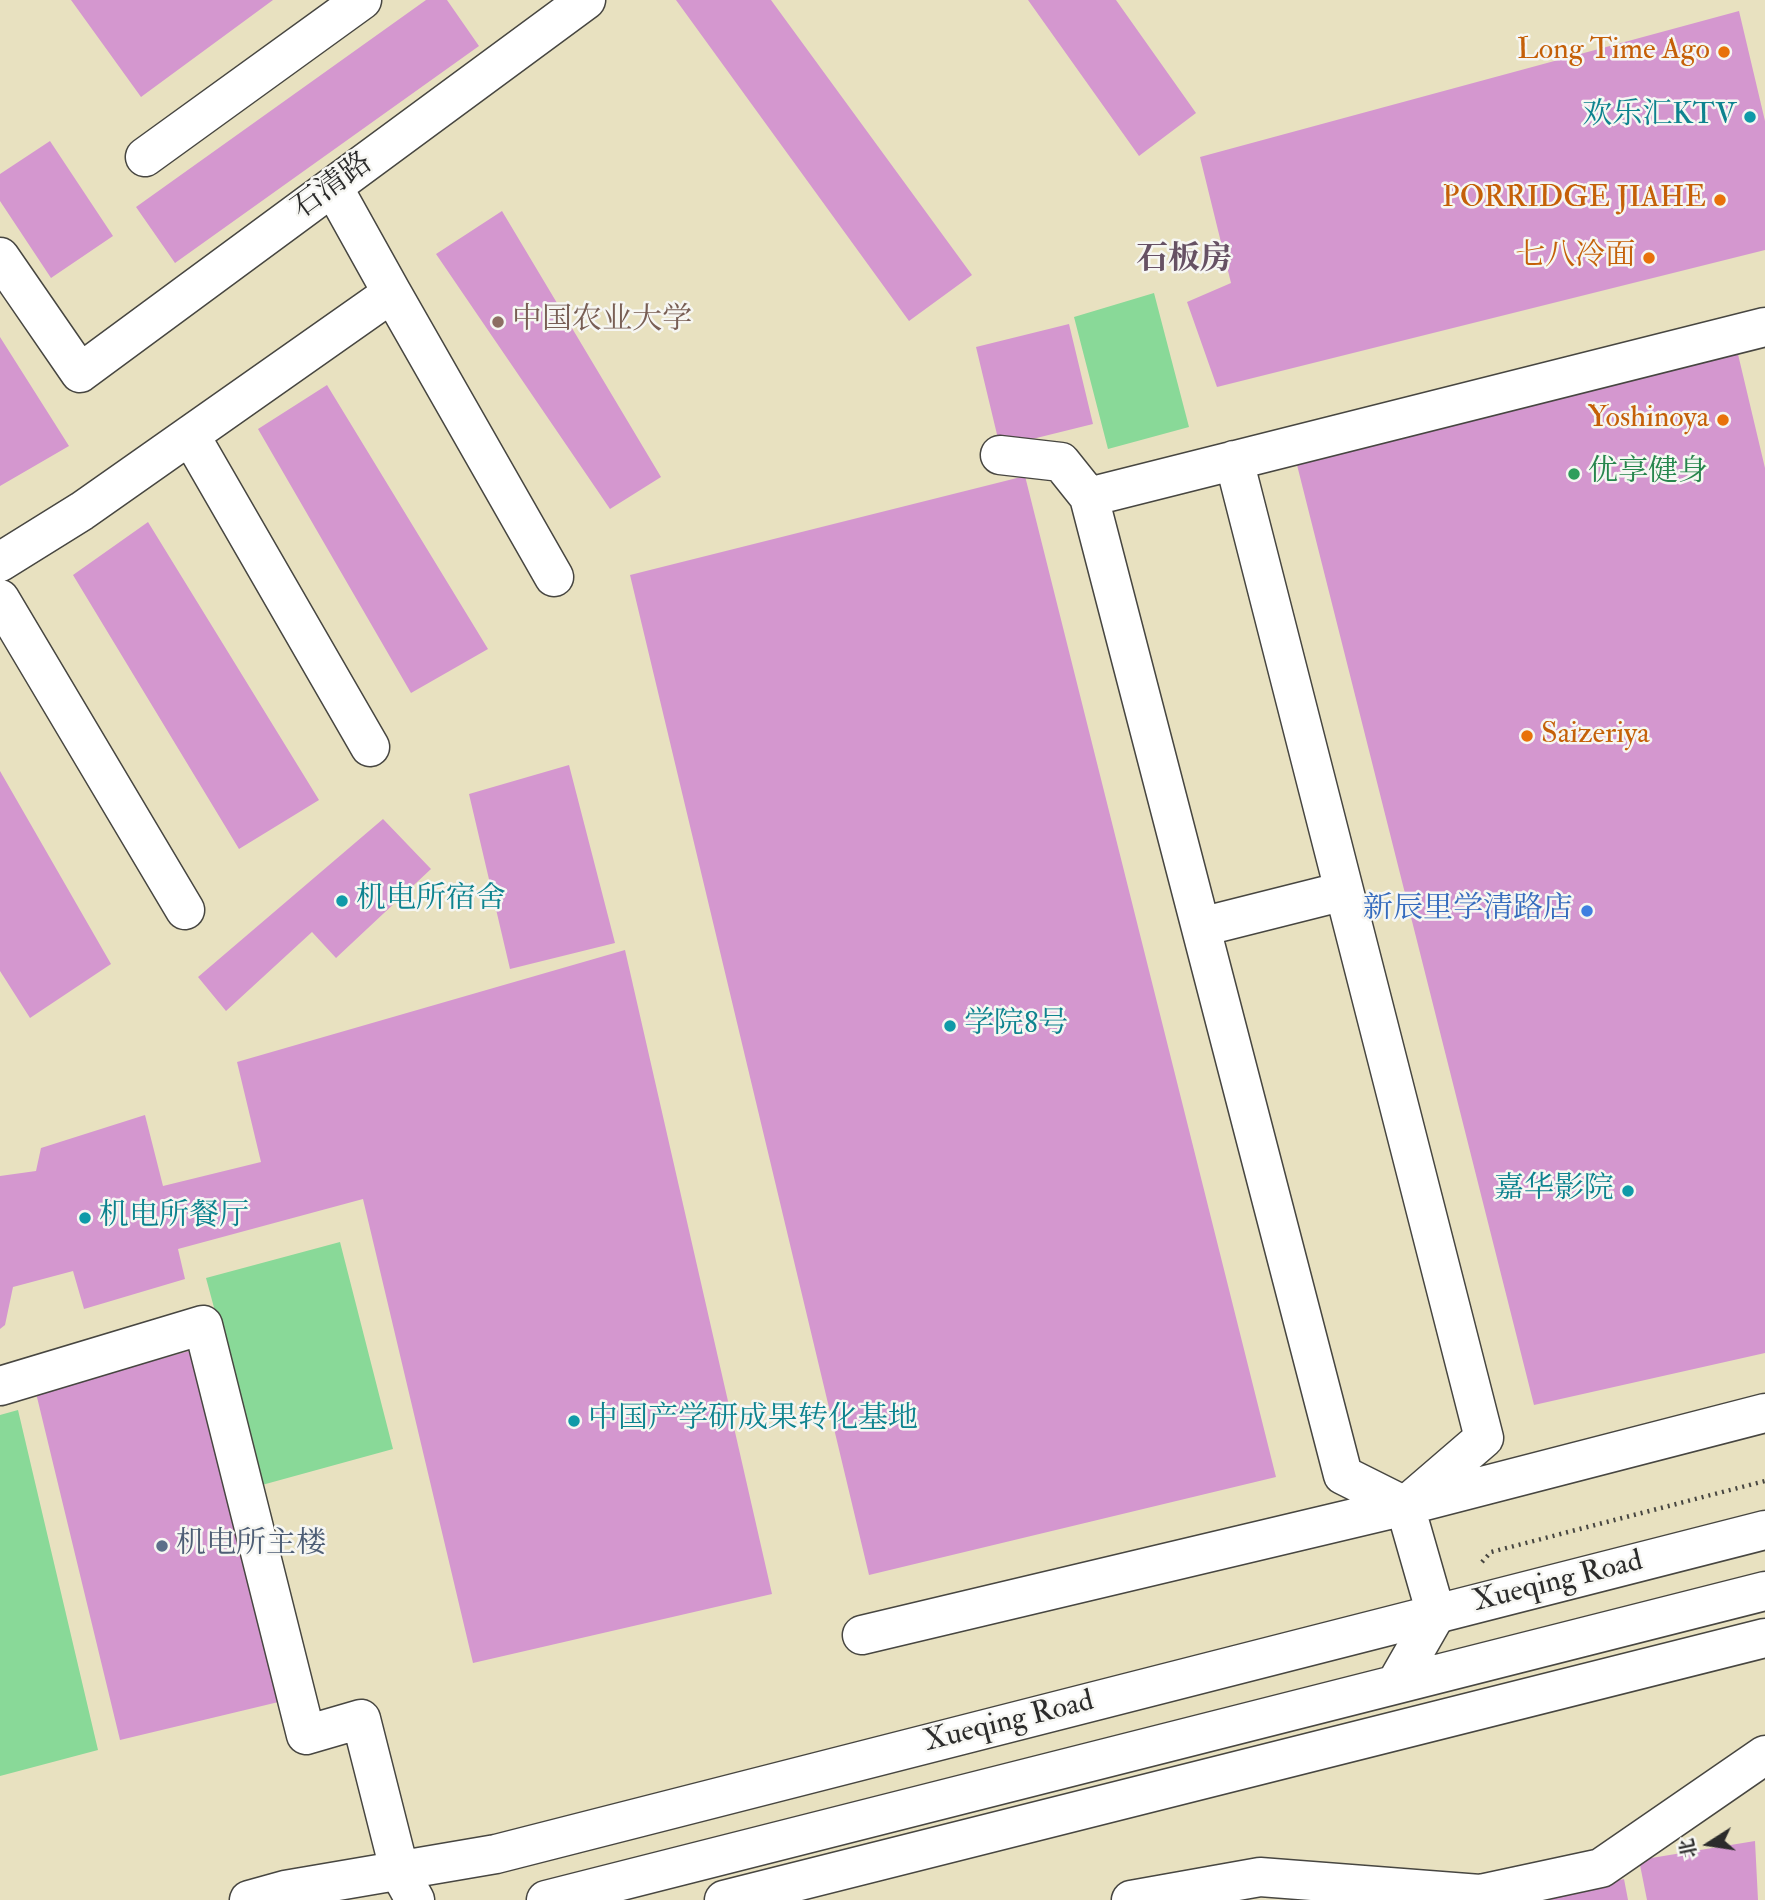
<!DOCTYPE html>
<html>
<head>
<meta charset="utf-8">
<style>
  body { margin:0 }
  #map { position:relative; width:1765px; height:1900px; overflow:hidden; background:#e8e1c0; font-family:"IM FELL Double Pica","Noto Serif SC",serif }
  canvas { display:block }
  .north { position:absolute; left:1674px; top:1809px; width:70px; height:70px; -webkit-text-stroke:5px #f6f6f2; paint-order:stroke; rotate:258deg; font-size:19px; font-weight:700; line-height:28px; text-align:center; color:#2b2b2b }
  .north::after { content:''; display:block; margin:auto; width:24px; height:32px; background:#2b2b2b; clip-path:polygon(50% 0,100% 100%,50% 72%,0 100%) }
</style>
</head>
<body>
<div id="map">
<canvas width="1765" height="1900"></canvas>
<div class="north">北</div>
</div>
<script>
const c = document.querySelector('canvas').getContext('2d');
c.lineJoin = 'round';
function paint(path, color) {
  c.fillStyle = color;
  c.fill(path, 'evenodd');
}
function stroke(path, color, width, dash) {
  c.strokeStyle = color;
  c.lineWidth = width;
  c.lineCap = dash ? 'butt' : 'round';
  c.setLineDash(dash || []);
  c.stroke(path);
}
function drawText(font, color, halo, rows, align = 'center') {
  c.font = font + ' "IM FELL Double Pica","Noto Serif SC",serif';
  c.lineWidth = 5;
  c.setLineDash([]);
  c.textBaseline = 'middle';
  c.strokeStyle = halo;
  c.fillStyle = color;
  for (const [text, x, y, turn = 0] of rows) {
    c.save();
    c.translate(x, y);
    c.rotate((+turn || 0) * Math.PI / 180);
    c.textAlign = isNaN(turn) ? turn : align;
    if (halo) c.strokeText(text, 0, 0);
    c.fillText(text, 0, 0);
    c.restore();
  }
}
const green = new Path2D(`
  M1154 293 1189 427 1108 449 1074 317Z
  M340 1242 393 1449 262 1485 206 1278Z
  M18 1410 98 1750 0 1776V1415Z`);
const building = new Path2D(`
  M71 0H273L141 97Z
  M426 0H447L479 46 175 263 136 207Z
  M676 0H771L972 275 909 321Z
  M1028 0H1116L1196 113 1139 156Z
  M1739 11 1765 121V250L1217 387 1187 302 1231 283 1200 157Z
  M50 141 113 236 51 278 0 201V174Z
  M502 211 661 477 610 509 436 254Z
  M1069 324 1093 424 1000 447 976 347Z
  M0 337 69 446 0 486Z
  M1737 350 1765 468V1353L1534 1405 1296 461Z
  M327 385 488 649 411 693 258 429Z
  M1025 476 1276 1477 869 1575 630 575Z
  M148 522 319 800 239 849 73 575Z
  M569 765 615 943 510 969 469 794Z
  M0 771 111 964 30 1018 0 971Z
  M383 819 431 869 336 958 312 932 226 1011 198 977Z
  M625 950 772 1594 473 1663 363 1199 178 1249 185 1279 84 1309 73 1271 13 1287 5 1325 0 1329V1176L36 1171 41 1148 145 1115 163 1186 261 1162 237 1062Z
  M200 1348 291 1699 120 1740 36 1393Z
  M1755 1841 1758 1900H1647L1639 1860Z
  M1624 1879 1628 1900H1537V1899Z`);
const path = new Path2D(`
  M1482 1562 1491 1552 1765 1481`);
const minor = new Path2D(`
  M145 157 362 0
  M0 257 80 373 586 0
  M392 293 554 577
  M190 435 370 747
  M1000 455 1061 462 1089 497 1343 1475 1405 1506 1484 1438 1234 460
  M1089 497 1765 327
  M0 562 82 511 392 293 333 187
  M0 599 185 910
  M1201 927 1344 891
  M0 1386 203 1325 306 1735 361 1719 400 1873 415 1900
  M1405 1506 1436 1614
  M862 1635 1405 1506 1765 1413
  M249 1900 285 1890 496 1854 1765 1530
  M1131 1900 1260 1877 1480 1894 1601 1868 1765 1755`);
const major = new Path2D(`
  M1397 1682 1436 1614
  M546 1900 1765 1591
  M724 1900 1765 1638`);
const markers = [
  [1724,52,7,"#e8710a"],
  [1750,117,7,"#0f9aa8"],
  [1720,200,7,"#e8710a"],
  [1649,258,7,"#e8710a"],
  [498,322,7,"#8d6e63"],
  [1723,420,7,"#e8710a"],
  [1574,474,7,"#2e9e5b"],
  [1527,736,7,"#e8710a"],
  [342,901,7,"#0f9aa8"],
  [1587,911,7,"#3f7fe0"],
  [950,1026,7,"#0f9aa8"],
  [1628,1191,7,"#0f9aa8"],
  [85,1218,7,"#0f9aa8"],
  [574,1421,7,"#0f9aa8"],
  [162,1546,7,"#5c6f8a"]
];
const foodNames = [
  ["Long Time Ago",1710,52],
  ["PORRIDGE JIAHE",1706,200],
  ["七八冷面",1635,258],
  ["Yoshinoya",1709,420],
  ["Saizeriya",1541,736,"left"]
];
const cultureNames = [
  ["欢乐汇KTV",1736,117,"right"],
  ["机电所宿舍",356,901],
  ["学院8号",964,1026],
  ["嘉华影院",1614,1191,"right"],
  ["机电所餐厅",99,1218],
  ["中国产学研成果转化基地",588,1421]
];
const streetNames = [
  ["石清路",333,187,-36],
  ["Xueqing Road",1558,1583,-14],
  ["Xueqing Road",1009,1723,-14]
];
const educationNames = [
  ["中国农业大学",512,322]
];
const leisureNames = [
  ["优享健身",1588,474]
];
const shopNames = [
  ["新辰里学清路店",1573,911]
];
const serviceNames = [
  ["机电所主楼",176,1546]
];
const neighbourhoodNames = [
  ["石板房",1184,261]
];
paint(green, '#89d998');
paint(building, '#d497cf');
stroke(minor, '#474641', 41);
stroke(major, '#474641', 41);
stroke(path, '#474641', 4.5, [2, 5]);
stroke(minor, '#fff', 38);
stroke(major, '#fff', 38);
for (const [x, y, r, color] of markers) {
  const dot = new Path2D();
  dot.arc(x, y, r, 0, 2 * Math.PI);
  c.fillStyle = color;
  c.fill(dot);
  stroke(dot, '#f6f6f2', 2.5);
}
drawText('30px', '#c56008', '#f6f6f2', foodNames, 'right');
drawText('30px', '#0d838f', '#f6f6f2', cultureNames, 'left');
drawText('30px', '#2b2b2b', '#f6f6f2', streetNames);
drawText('30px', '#785e54', '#f6f6f2', educationNames, 'left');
drawText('30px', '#27864d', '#f6f6f2', leisureNames, 'left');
drawText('30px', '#366cbe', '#f6f6f2', shopNames, 'right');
drawText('30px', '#4e5e75', '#f6f6f2', serviceNames, 'left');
drawText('bold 32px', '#665164', '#f6f6f2', neighbourhoodNames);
</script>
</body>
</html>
